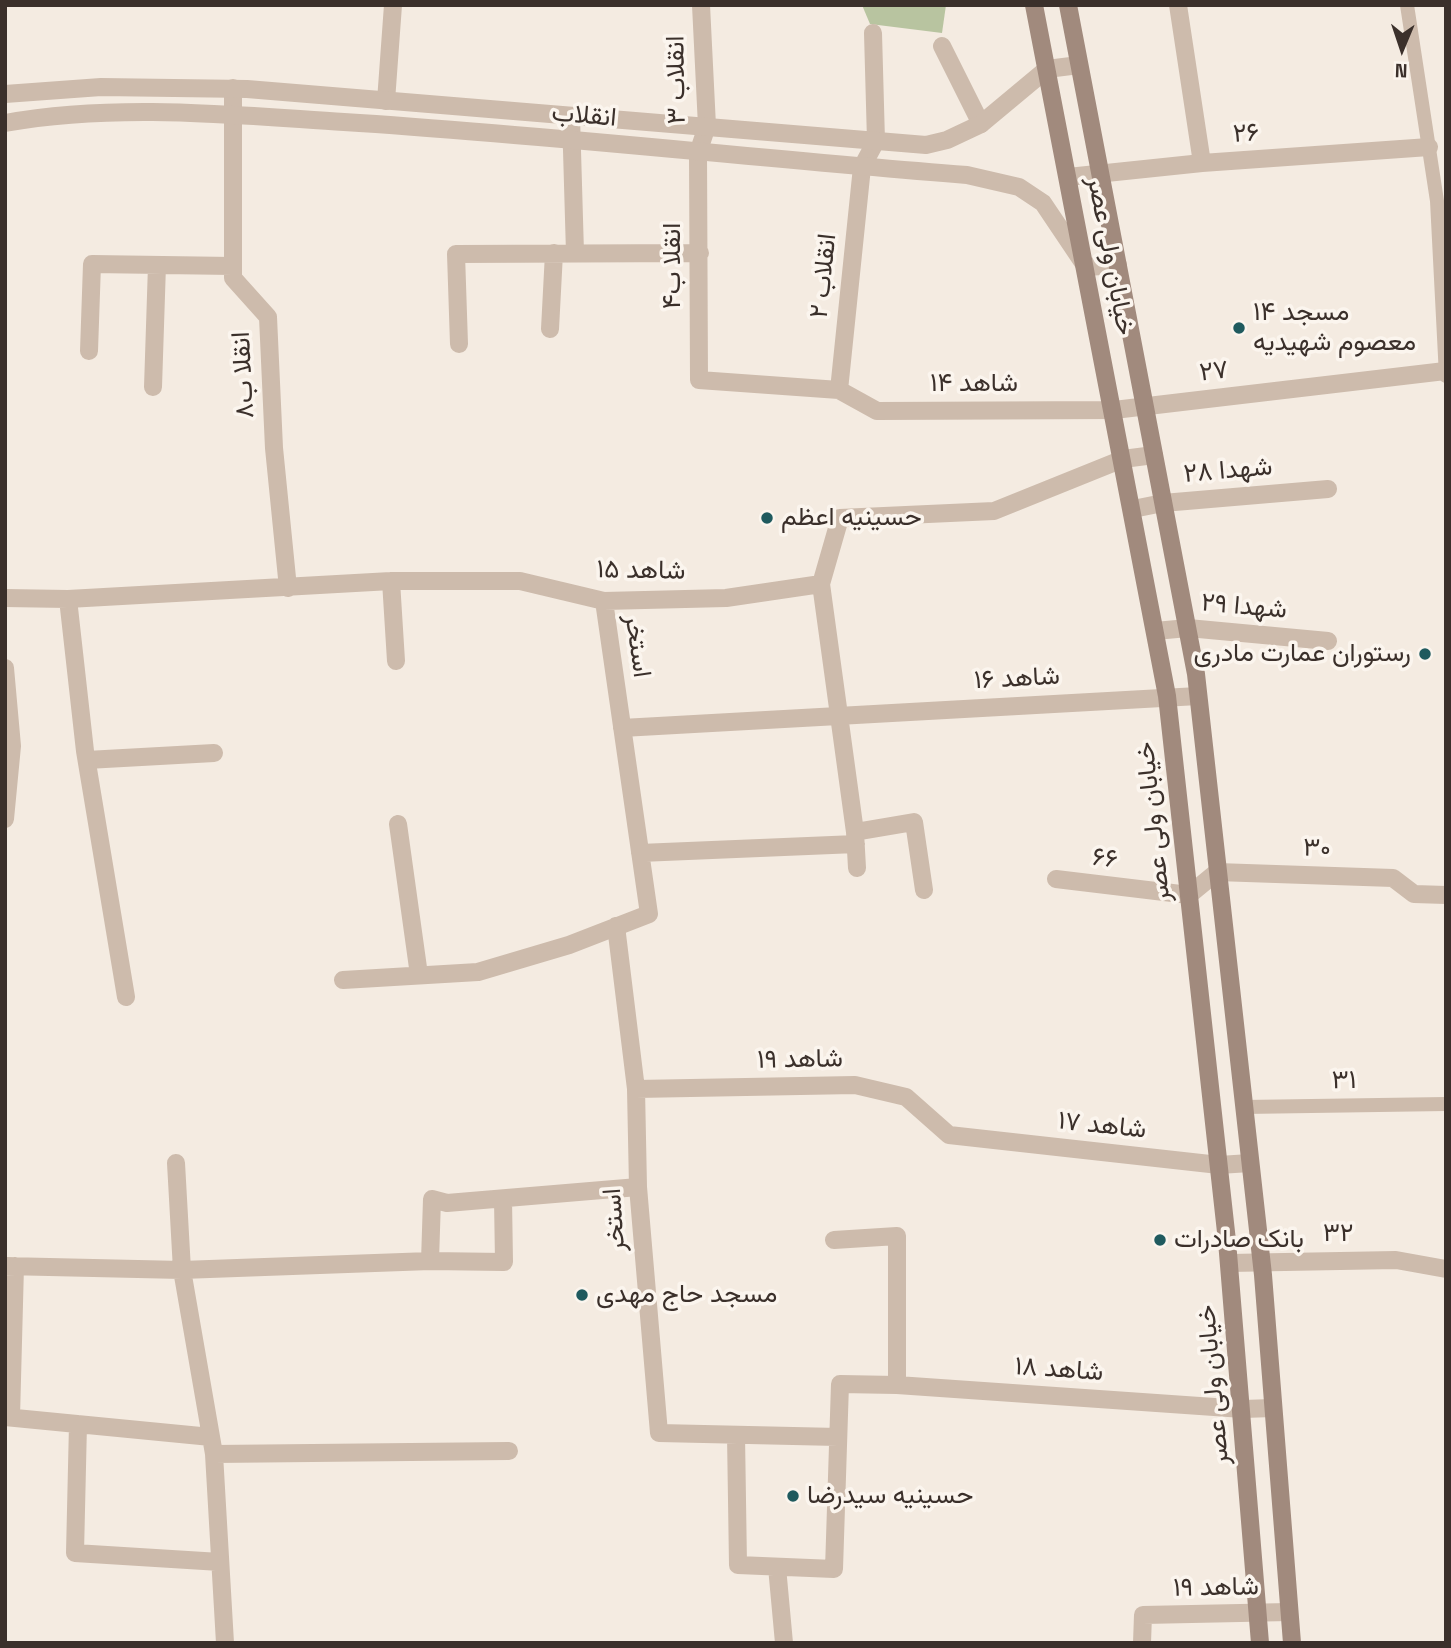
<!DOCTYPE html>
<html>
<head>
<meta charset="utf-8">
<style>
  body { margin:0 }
  #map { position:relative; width:1451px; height:1648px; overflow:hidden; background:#f4ebe1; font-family:"Space Grotesk",sans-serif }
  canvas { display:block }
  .frame { position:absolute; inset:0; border:7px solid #3b302b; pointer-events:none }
  .north { position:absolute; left:1367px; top:14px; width:70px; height:70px; -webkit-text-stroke:5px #fbf5ee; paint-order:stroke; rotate:182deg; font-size:19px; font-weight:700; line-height:28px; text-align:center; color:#3b302b }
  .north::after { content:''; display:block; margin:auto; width:24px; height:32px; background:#3b302b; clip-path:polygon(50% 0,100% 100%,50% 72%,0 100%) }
</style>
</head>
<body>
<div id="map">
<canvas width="1451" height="1648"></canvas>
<div class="frame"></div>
<div class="north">N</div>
</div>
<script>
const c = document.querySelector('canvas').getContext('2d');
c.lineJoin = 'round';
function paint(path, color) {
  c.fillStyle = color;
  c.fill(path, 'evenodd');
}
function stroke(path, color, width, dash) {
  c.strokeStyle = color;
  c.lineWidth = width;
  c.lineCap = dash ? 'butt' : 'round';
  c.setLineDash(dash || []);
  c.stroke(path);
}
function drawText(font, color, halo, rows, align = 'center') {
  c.font = font + ' "Space Grotesk",Vazirmatn,sans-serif';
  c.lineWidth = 7;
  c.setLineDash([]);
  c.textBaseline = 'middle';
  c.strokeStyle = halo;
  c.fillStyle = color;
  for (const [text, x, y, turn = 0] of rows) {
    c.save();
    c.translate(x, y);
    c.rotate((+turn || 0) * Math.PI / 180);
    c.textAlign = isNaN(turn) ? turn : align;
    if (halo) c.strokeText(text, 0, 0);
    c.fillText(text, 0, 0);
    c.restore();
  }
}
const green = new Path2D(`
  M862 5H946L942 33 870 24Z`);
const service = new Path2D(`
  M1407 5 1437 201 1446 376
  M1244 1107 1446 1104`);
const minor = new Path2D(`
  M701 5 707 126 698 153 699 380 839 390 877 411 1114 410 1445 371
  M1178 5 1202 163
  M942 46 981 124
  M233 88V278L268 317 274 448 288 588
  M386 101 393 5
  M571 116 575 253
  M1068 177 1202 163 1429 147
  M550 329 554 253
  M459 344 456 254 700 253
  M89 351 92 264 233 266
  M153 387 157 265
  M839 390 862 167 876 141 873 33
  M1133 509 1163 503 1328 489
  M391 581 396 661
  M821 584 855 832 857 868
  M5 598 68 599 391 581H520L604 601 726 598 821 584 840 518 994 511 1123 459 1154 455
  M68 599 85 751 126 997
  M1155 631 1188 628 1328 641
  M5 668 12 746 5 819
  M622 728 1198 696
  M87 760 214 753
  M398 824 419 975
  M855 832 914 822 924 890
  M640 853 856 844
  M1056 879 1189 895 1217 872 1393 878 1414 894 1446 895
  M616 926 636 1089 638 1187 659 1433 838 1437
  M343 980 478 972 569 945 649 914 604 601
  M636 1089 855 1085 906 1097 949 1135 1219 1165 1250 1163
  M176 1163 182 1270 214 1454 225 1643
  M834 1240 897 1236V1385
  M430 1261 504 1262 503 1199
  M1229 1263 1396 1260 1446 1269
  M5 1266 182 1270 430 1261 432 1199 447 1203 638 1187
  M5 1417 211 1437
  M11 1417 15 1266
  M78 1424 75 1553 220 1562
  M736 1435 738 1565 834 1569 840 1384 897 1385 1243 1409 1273 1408
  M214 1454 509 1451
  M777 1567 784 1643
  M1142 1643 1143 1615 1289 1612`);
const tertiary = new Path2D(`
  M5 94 101 87 247 89 926 145 947 140 981 124 1047 69 1079 65
  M5 123C117 103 232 115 344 122 552 135 759 159 967 175L1019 187 1043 203 1086 267 1118 265`);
const secondary = new Path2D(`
  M1034 5 1167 696 1227 1241 1260 1643
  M1068 5 1196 674 1263 1275 1292 1643`);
const markers = [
  [1239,328,7,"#1f5a5e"],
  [767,518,7,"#1f5a5e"],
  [1425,654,7,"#1f5a5e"],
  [1160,1240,7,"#1f5a5e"],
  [582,1295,7,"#1f5a5e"],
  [793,1496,7,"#1f5a5e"]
];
const streetNames = [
  ["انقلاب ۳",677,80,-91],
  ["انقلاب",584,116,5],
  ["۲۶",1246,134,-4],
  ["خیابان ولی عصر",1110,256,79],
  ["انقلا ب۴",673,266,-90],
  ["انقلاب ۲",824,276,-84],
  ["۲۷",1214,372,-7],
  ["انقلا ب۸",244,375,-93],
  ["شاهد ۱۴",974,384],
  ["شهدا ۲۸",1228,471,-5],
  ["شاهد ۱۵",641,571,1],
  ["شهدا ۲۹",1244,607,5],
  ["استخر",637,646,82],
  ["شاهد ۱۶",1017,679,-3],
  ["خیابان ولی عصر",1154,822,-96],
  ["۳۰",1317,849,2],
  ["۶۶",1105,859,7],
  ["شاهد ۱۹",800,1060,-1],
  ["۳۱",1344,1081,-1],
  ["شاهد ۱۷",1102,1126,6],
  ["استخر",615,1220,-94],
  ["۳۲",1338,1234],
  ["شاهد ۱۸",1059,1370,4],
  ["خیابان ولی عصر",1214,1385,-95],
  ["شاهد ۱۹",1216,1588,-1]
];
const poiNames = [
  ["مسجد ۱۴",1253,313],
  ["معصوم شهیدیه",1253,343],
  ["حسینیه اعظم",781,518],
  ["رستوران عمارت مادری",1411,654,"right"],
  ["بانک صادرات",1174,1240],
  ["مسجد حاج مهدی",596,1295],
  ["حسینیه سیدرضا",807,1496]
];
paint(green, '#b8c4a0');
stroke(service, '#cdbbac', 14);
stroke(minor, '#cdbbac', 18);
stroke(tertiary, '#cdbbac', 18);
stroke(secondary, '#a18a7d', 18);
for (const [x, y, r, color] of markers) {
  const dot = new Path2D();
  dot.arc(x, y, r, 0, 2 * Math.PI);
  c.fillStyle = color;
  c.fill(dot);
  stroke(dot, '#fbf5ee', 2.5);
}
drawText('26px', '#3b302b', '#fbf5ee', streetNames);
drawText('26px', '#3b302b', '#fbf5ee', poiNames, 'left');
</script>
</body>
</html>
